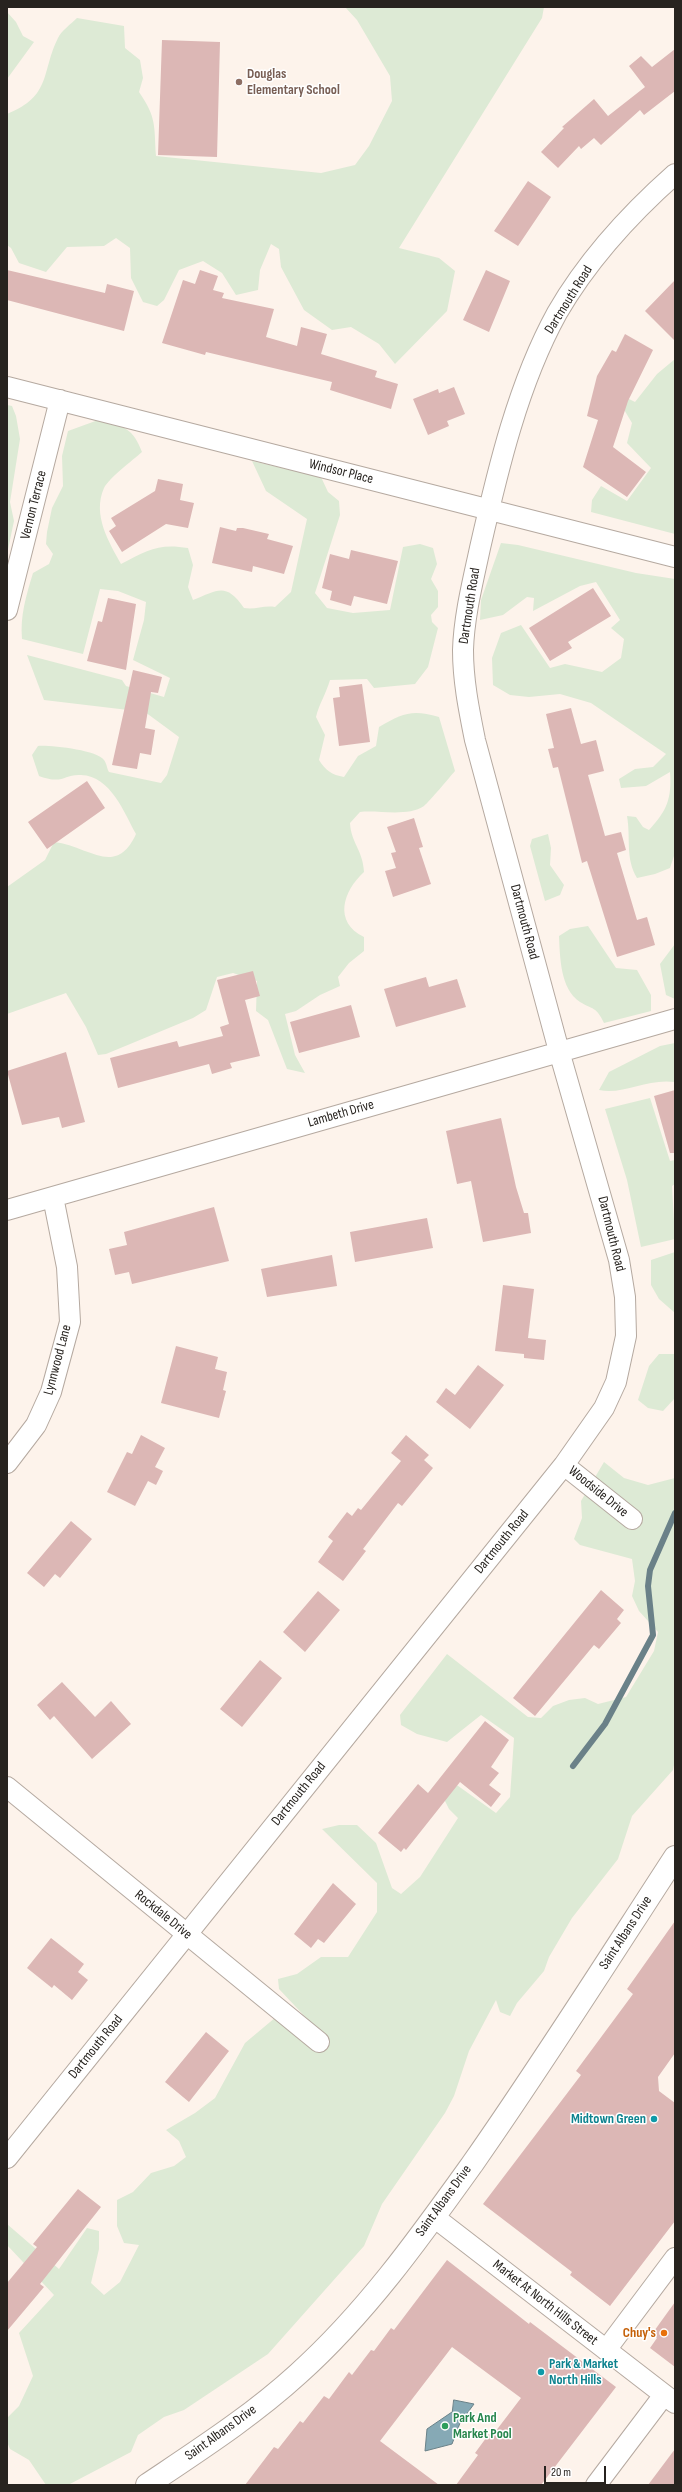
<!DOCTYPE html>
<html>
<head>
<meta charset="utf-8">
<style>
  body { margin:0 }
  #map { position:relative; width:682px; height:2492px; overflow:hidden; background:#fdf3eb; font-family:"Sofia Sans Condensed",sans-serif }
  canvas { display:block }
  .frame { position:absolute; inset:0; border:8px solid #27231f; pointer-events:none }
  .scale { position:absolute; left:544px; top:2466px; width:62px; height:18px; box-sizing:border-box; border:2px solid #27231f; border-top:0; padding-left:5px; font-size:12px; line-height:14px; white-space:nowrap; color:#27231f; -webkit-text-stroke:3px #fff; paint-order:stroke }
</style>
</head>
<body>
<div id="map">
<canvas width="682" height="2492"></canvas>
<div class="frame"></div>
<div class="scale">20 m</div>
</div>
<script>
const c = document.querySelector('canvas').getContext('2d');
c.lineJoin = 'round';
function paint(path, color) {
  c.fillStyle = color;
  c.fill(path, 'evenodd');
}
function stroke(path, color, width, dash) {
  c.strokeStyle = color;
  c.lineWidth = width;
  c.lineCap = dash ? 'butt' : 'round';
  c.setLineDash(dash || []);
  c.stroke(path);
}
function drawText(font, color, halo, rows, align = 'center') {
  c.font = font + ' "Sofia Sans Condensed",sans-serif';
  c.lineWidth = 3;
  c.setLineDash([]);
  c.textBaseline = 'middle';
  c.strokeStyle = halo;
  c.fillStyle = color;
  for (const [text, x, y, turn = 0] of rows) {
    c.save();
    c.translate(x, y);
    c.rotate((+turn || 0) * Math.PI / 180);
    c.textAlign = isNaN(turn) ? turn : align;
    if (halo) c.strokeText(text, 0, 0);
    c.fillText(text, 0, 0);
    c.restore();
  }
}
const green = new Path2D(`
  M345 7H544L542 18 399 248 439 258 455 271 447 311 395 364 379 344 351 327 332 330 304 310 281 267 279 249 271 244 260 270 258 290 236 295 222 273 203 261 179 270 164 300 157 306 143 302 131 278 130 248 116 238 104 246 67 247 46 272 19 263 11 248 7 245V114C52 96 41 72 58 38 61 31 71 24 77 18L124 26 125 48 140 60 143 78 139 92C157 118 154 126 156 156L321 173 355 165 369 146 392 101 390 76 357 20Z
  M7 12 16 22 23 36 34 42 7 79Z
  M675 359V534L591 512 592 500 601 486 627 501 651 468 627 443 632 423 613 391 635 402 657 374Z
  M7 405 12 406 16 416 20 439 10 502 14 521 7 554Z
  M101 419C124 427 133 428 142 452 133 460 109 478 104 488 92 515 109 542 121 564 147 550 159 543 188 548L193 565 188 587 193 600C218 590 226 582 244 608 255 610 264 605 275 607L291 592 307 519 266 491 252 461 321 477 328 492 339 501 340 515 315 593 327 608 353 613 390 610 403 547 420 544 433 548 437 564 431 579 438 591V607L431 615 432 622 438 628 428 667 415 684 374 688 367 679 330 680C326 694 319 704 316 717L325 735 319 760C325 770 332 775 344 777L358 756 376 746 379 727C403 713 412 709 439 717L455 771C448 779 430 801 424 806 408 817 379 810 360 812L350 823C351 843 363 850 364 872 343 891 333 922 364 937V951L349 963 338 977 340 986 320 995 296 1011 285 1014 295 1055 305 1073 287 1069 268 1020 256 1011 257 981 233 973 217 977 206 1010 193 1018 106 1054 98 1055 86 1027 66 993 7 1014V887L45 860 54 842C89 846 116 878 136 834 124 813 111 776 81 775 63 774 64 785 39 776L32 755 38 746C50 745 97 750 104 760 107 764 107 769 109 772L161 783 167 775 179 737 145 712 44 700 27 655 122 680 126 686 164 697 170 678 133 660 144 620 146 602 118 591 100 589 83 654 22 639C20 616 26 596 33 573L49 564 53 554 46 544 47 532 52 508 63 486 62 456 68 431Z
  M501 543 518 545 636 573 675 579V853L670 868 655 874 637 878C625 858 631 839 627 816L636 817 643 827 649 830C667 811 672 798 670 772L646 786 621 788 619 779 635 769 653 767 666 754 591 703 560 694 529 697 510 695 493 685 492 658 501 633 521 625 550 668 565 664 602 672 621 658 624 639 611 628 620 620 596 582 580 586 533 611 534 598 527 597 503 615 480 620 481 600Z
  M548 834 551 848 550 865 564 885 560 895 545 901 530 846 532 839Z
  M588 926 616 968 637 970 651 995V1011L604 1023C596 1006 593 1010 580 1002 560 989 560 956 559 936L570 929Z
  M675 944V999L666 995 660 964Z
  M675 1043V1082C647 1078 624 1095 599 1090L609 1072 660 1046Z
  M650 1098 670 1161 675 1160V1184L672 1186 675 1239 641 1247 627 1180 605 1109Z
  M675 1252V1313L659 1299 651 1285V1260Z
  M659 1354H675V1398L663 1411 648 1408 638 1400 649 1366Z
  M604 1462 624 1478 648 1485 675 1478V1760L673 1770 632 1816 618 1859 572 1918 549 1957 544 1971 517 2003 510 2016 500 2012 496 2000 469 2051 454 2096 445 2113 382 2204 364 2246 268 2354 184 2410 164 2417 138 2435 131 2452 68 2485H46L29 2460 10 2449 7 2442V2418L19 2406 33 2376 19 2333 54 2295 7 2245V2224L59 2269 87 2228 99 2231V2249L91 2283 104 2295 120 2282 139 2245 124 2243 117 2226V2200L133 2192 151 2173 174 2166 186 2157 179 2141 166 2130 195 2113 215 2098 245 2043 276 2017 314 2050 326 2039 279 1989 278 1979 297 1974 321 1957H348L377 1912V1883L322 1829 339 1825H357L376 1843 392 1888 401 1894 420 1877 458 1818 449 1809 442 1795 447 1778 496 1813 510 1797 514 1738 481 1715 447 1742 417 1734 401 1725 400 1715 447 1654 528 1717 541 1718 553 1706 569 1700 585 1698 598 1704 626 1697 654 1651 658 1632 639 1611 632 1596 635 1581 632 1559 580 1545 574 1539 582 1518 581 1501Z`);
const water = new Path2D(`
  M454 2400 474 2404 460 2423 452 2444 425 2451 427 2429 452 2412Z`);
const stream = new Path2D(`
  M573 1766 605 1724 653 1635 648 1586 650 1570 675 1513`);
const building = new Path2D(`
  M162 40 220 42 217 157 158 155Z
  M675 49V91L644 115 640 110 601 145 594 138 581 149 579 146 558 168 541 152 564 128 562 127 594 99 608 116 645 87 629 66 641 56 652 67Z
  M528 181 551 197 518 246 494 231Z
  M7 270 105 293 107 284 134 291 124 331 7 300Z
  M200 270 218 276 213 290 224 293 222 298 274 309 266 337 297 346 301 327 327 334 321 354 377 371 375 377 398 384 391 409 330 390 332 382 206 352 205 355 162 343 183 280 195 284Z
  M486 270 510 281 489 332 463 320Z
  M675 280V341L645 311Z
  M625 334 653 350 628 401 613 447 646 472 627 497 583 467 598 420 587 416 597 376 612 350 616 352Z
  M454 387 465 414 447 421 449 426 428 435 413 399 438 389 439 393Z
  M158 479 183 484 180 500 194 503 188 528 166 524 122 552 109 531 116 526 111 518 155 491Z
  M220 527 236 531 237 528H243L269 534 267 539 293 546 284 574 253 566 252 572 212 563Z
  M351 550 398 561 387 604 354 596 351 606 330 600 332 591 322 588 330 554 349 559Z
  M593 588 611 616 568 642 572 648 550 661 529 628Z
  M108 598 136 604 126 670 87 661 98 621 102 622Z
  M133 670 162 677 158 693 151 692 145 728 155 730 151 755 140 753 137 769 112 765Z
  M362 684 370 742 339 746 333 698 340 697 339 687Z
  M571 708 581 744 596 740 604 771 588 775 605 836 621 832 626 850 617 853 637 920 647 917 655 945 617 957 587 861 582 863 558 767 553 768 548 749 554 748 546 714Z
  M87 781 105 808 47 849 28 822Z
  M414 818 423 847 419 848 431 884 393 897 385 871 396 868 391 853 396 852 387 827Z
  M253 971 260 996 245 1000 260 1056 230 1063 232 1068 212 1074 209 1064 118 1088 110 1058 177 1041 179 1047 223 1036 220 1027 229 1024 217 980Z
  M426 977 429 987 457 979 466 1007 396 1027 384 989Z
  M351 1005 360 1037 299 1053 290 1022Z
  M66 1052 85 1122 62 1128 59 1117 22 1125 7 1071Z
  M675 1090V1153H670L654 1096Z
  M501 1118 516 1187 524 1213H528L531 1233 483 1242 471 1181 457 1184 446 1131Z
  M214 1207 229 1261 132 1284 129 1272 115 1275 109 1249 127 1245 124 1232Z
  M427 1218 433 1248 355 1262 350 1232Z
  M332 1255 337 1286 267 1297 261 1269Z
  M503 1285 534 1289 528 1338 546 1340 544 1360 524 1358V1354L495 1351Z
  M176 1346 218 1357 215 1369 227 1372 223 1390 226 1391 219 1418 161 1403Z
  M478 1365 504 1385 470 1429 436 1402 446 1388 455 1395Z
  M141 1435 165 1448 155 1467 163 1471 156 1485 148 1481 135 1506 107 1492 127 1452 132 1454Z
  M406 1435 429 1455 424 1460 433 1468 402 1506 398 1503 363 1549 366 1551 343 1581 318 1562 333 1541 328 1537 347 1512 352 1516 358 1508 361 1510 401 1461 391 1453Z
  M71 1521 92 1539 60 1578 55 1574 44 1587 27 1573Z
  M601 1590 624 1610 617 1619 621 1623 599 1649 594 1645 535 1716 513 1698Z
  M318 1591 340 1610 305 1652 283 1632Z
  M260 1660 282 1678 242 1727 220 1709Z
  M62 1682 95 1717 111 1701 131 1724 92 1759 54 1716 50 1720 37 1705Z
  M485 1721 509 1740 491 1767 499 1773 489 1785 501 1794 491 1807 460 1782 406 1850 404 1848 401 1852 378 1833 418 1784 428 1793Z
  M333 1883 356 1904 324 1943 318 1939 311 1948 294 1934Z
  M675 1921V2053L658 2077 659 2091 675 2103V2221L610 2306 570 2275 572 2272 483 2204 581 2075 576 2071 633 1994 627 1989Z
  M51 1938 84 1964 78 1972 88 1980 72 2000 54 1985 52 1988 27 1968Z
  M206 2032 229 2051 189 2102 165 2082Z
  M78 2189 101 2207 40 2284 44 2287 7 2331V2283L37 2247 33 2244Z
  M447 2260 529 2324 530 2322 616 2387 541 2485H456L478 2455 475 2453 489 2434 492 2436 521 2398 452 2347 380 2441 439 2485H245L274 2447 278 2449 300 2421 303 2423 324 2396 329 2399 349 2372 352 2375 371 2350 374 2351 391 2328 394 2330Z
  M675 2302V2367L650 2348 657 2338 652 2334Z
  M675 2449V2485H648Z`);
const minor = new Path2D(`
  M7 387 675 557
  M7 610 60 400
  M7 1210 675 1019
  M7 1463 36 1425 51 1392 70 1322 67 1267 53 1197
  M564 1465 632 1519
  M7 1787 319 2042
  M7 2158 564 1465 604 1408 616 1382 626 1336 625 1297 619 1260 559 1051 475 740C469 710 463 681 463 650 464 616 473 581 480 548 498 469 518 384 557 313 587 261 631 213 675 174
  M434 2217 675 2403
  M606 2350 675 2258
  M596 2485 664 2395`);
const tertiary = new Path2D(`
  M147 2485C199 2450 252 2416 298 2374 366 2313 420 2237 473 2163 543 2063 608 1960 675 1857`);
const markers = [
  [239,82,4,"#8d6e63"],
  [654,2119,4,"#0f9aa8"],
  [664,2333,4,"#e8710a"],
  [541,2372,4,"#0f9aa8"],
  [445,2426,4,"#2e9e5b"]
];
const educationNames = [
  ["Douglas",247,74],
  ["Elementary School",247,90]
];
const streetNames = [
  ["Dartmouth Road",569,300,-58],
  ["Windsor Place",341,472,14],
  ["Vernon Terrace",34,505,-76],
  ["Dartmouth Road",470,606,-81],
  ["Dartmouth Road",524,922,75],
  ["Lambeth Drive",341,1114,-16],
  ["Dartmouth Road",611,1234,76],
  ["Lynnwood Lane",58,1360,-75],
  ["Woodside Drive",598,1492,39],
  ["Dartmouth Road",502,1542,-51],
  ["Dartmouth Road",299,1794,-51],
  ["Rockdale Drive",163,1915,39],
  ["Saint Albans Drive",626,1933,-57],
  ["Dartmouth Road",96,2047,-51],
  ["Saint Albans Drive",444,2201,-54],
  ["Market At North Hills Street",545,2303,38],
  ["Saint Albans Drive",221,2433,-36]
];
const cultureNames = [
  ["Midtown Green",646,2119],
  ["Park & Market",549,2364,"left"],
  ["North Hills",549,2380,"left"]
];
const foodNames = [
  ["Chuy's",656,2333]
];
const leisureNames = [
  ["Park And",453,2418],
  ["Market Pool",453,2434]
];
paint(green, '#ddead5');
paint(water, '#86a9b5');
stroke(water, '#6a8188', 1);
stroke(stream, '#6a8188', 6);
paint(building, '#dcb7b5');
stroke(minor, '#b5a9a0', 22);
stroke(tertiary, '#b5a9a0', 24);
stroke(minor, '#fff', 20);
stroke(tertiary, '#fff', 22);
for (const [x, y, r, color] of markers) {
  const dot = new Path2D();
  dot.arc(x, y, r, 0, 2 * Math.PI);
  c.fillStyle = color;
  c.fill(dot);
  stroke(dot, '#fff', 1.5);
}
drawText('bold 14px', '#785e54', '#fff', educationNames, 'left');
drawText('14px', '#27231f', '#fff', streetNames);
drawText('bold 14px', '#0d838f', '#fff', cultureNames, 'right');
drawText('bold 14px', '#c56008', '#fff', foodNames, 'right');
drawText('bold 14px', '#27864d', '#fff', leisureNames, 'left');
</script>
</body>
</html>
